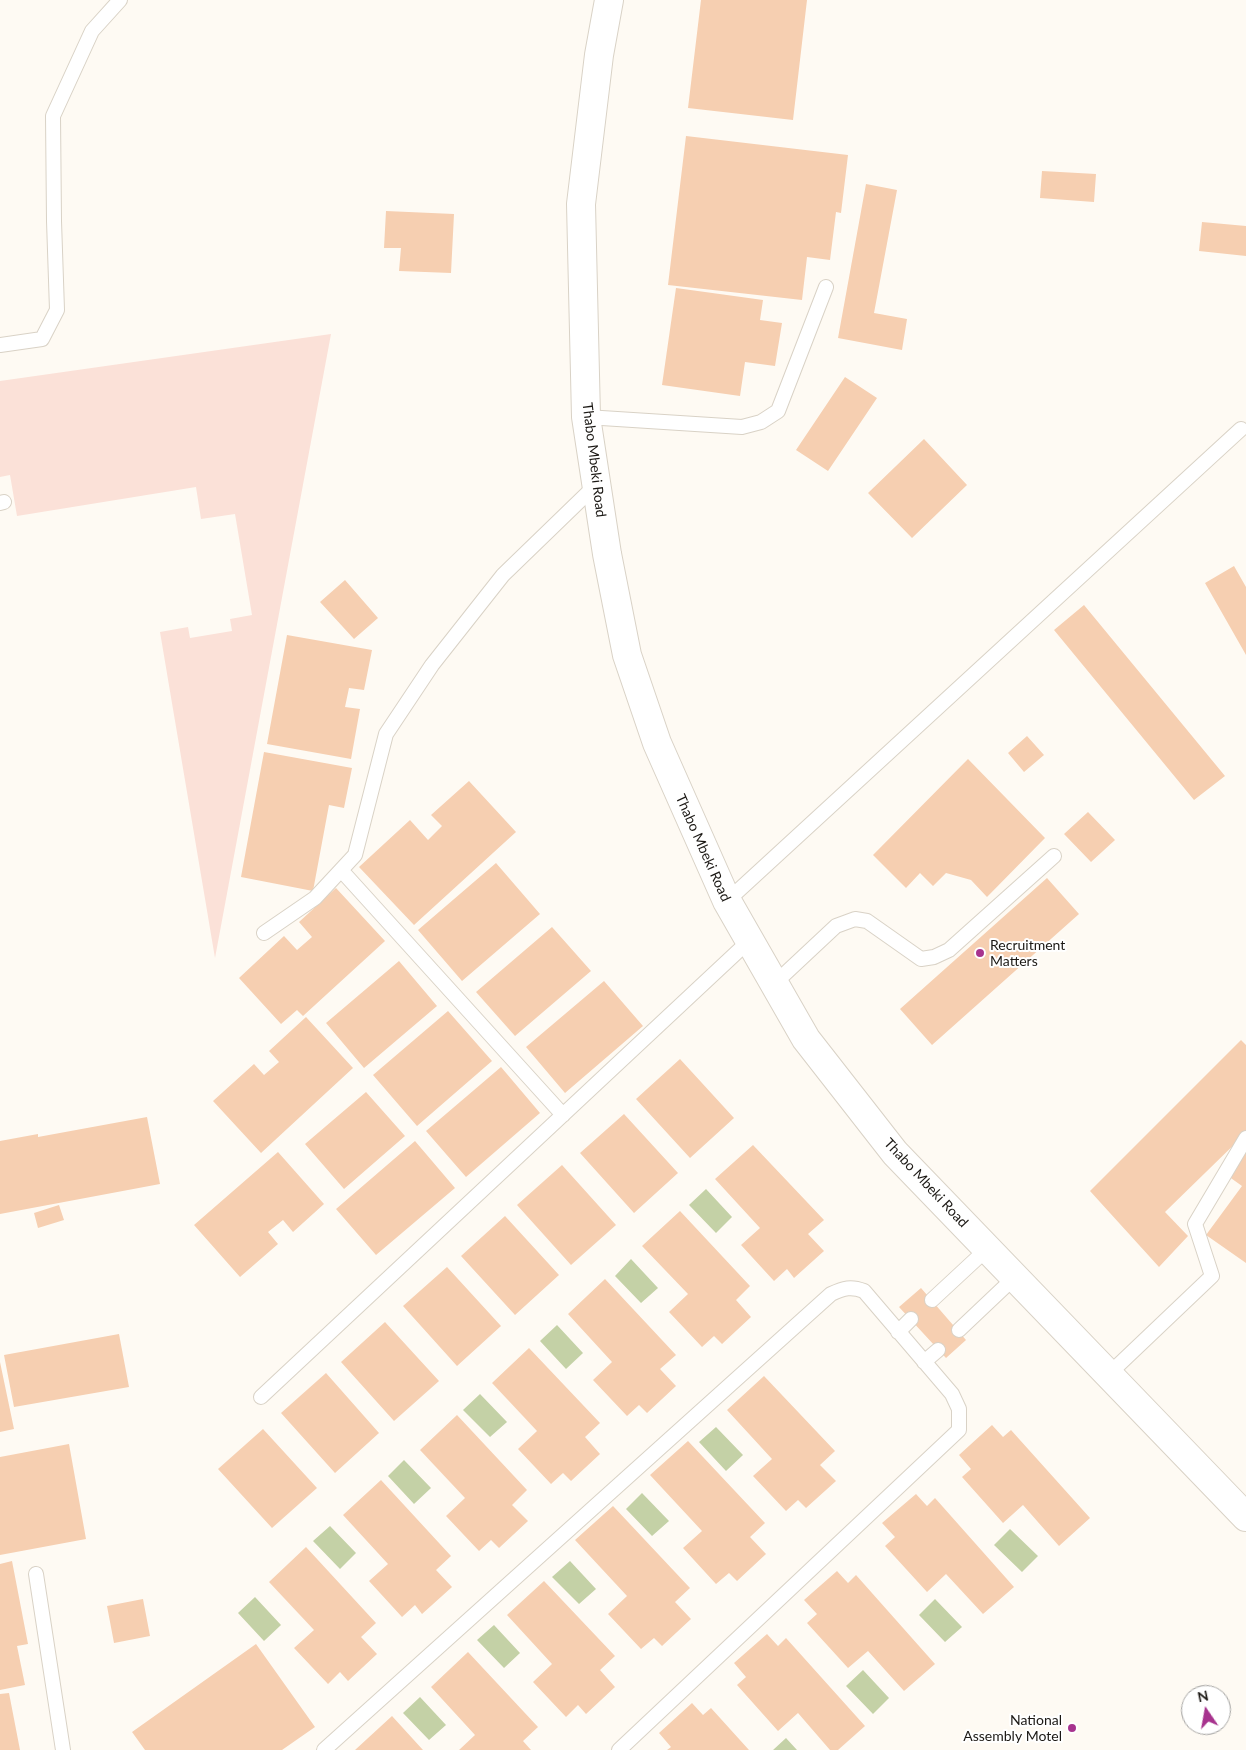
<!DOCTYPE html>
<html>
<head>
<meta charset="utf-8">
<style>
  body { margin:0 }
  #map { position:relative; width:1246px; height:1750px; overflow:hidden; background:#fefaf3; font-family:Lato,sans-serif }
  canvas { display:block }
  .north { position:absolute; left:1181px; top:1685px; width:50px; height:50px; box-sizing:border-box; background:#fff; border:1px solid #a4a3a1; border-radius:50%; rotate:348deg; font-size:14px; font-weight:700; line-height:20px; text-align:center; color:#1b1814 }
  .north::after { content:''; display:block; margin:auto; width:18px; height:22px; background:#a7338e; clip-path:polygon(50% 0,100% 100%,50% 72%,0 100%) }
</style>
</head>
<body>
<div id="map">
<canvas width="1246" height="1750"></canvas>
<div class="north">N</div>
</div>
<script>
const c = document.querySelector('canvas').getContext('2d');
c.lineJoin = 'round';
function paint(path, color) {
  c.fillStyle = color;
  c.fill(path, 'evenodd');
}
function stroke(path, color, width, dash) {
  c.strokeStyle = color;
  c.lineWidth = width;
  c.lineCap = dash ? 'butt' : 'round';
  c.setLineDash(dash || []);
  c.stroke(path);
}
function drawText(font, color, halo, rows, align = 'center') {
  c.font = font + ' Lato,sans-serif';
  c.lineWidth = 4;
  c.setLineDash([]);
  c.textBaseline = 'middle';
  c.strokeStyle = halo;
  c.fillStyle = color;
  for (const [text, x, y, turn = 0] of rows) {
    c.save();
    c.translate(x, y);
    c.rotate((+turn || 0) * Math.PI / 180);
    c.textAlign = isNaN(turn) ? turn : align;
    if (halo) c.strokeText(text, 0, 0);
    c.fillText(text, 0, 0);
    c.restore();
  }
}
const green = new Path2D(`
  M331 334 215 958 160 632 188 627 190 638 232 631 230 619 252 615 235 514 201 519 196 487 17 516 10 475 0 477V381Z`);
const water = new Path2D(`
  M706 1189 732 1217 716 1233 689 1205Z
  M631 1259 658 1288 641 1303 615 1276Z
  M557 1325 583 1353 566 1369 540 1341Z
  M480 1394 507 1422 490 1437 463 1410Z
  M716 1427 743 1455 726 1471 699 1442Z
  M404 1460 431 1488 414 1504 388 1476Z
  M642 1493 669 1521 652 1536 626 1509Z
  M330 1526 356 1553 340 1569 313 1541Z
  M1010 1529 1038 1556 1022 1572 994 1545Z
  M570 1561 596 1589 579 1604 552 1577Z
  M255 1597 281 1625 264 1641 238 1613Z
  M935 1599 962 1627 945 1642 919 1615Z
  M494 1625 520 1653 504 1668 477 1640Z
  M863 1670 889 1698 873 1714 846 1686Z
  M420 1697 446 1725 429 1740 403 1713Z
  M786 1738 797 1750H773Z`);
const building = new Path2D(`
  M701 0H807L793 120 688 108Z
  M686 136 848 155 841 213 836 212 830 260 807 257 802 300 668 285Z
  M1042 171 1096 174 1094 202 1040 198Z
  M866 184 897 190 874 313 907 319 902 350 838 338Z
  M386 211 454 214 451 273 399 271 401 248H384Z
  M1202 222 1246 226V256L1199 251Z
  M676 288 763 300 760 320 782 323 775 366 745 362 740 396 662 385Z
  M845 377 877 398 828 471 796 450Z
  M924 439 967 485 912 538 868 493Z
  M1234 566 1246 587V655L1205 583Z
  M345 580 378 618 354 639 320 602Z
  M1084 605 1225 776 1194 800 1054 630Z
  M287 635 372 650 364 690 349 688 345 707 360 709 351 759 267 744Z
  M1027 736 1044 755 1024 772 1008 753Z
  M264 752 352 768 344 808 329 805 313 891 241 877Z
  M968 759 1045 838 987 897 971 880 946 873 933 886 920 873 906 888 873 855Z
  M469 781 516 832 414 925 359 867 410 820 428 840 442 826 431 815Z
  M1088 812 1115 840 1091 862 1064 834Z
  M496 863 540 914 462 981 418 930Z
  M1047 878 1079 914 932 1045 900 1009Z
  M336 888 385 941 303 1016 297 1010 281 1024 239 978 284 936 297 950 312 937 299 922Z
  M552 927 591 971 515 1036 476 992Z
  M399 961 437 1006 364 1068 326 1023Z
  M604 981 643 1026 565 1093 526 1047Z
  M448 1011 492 1061 417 1126 373 1075Z
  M306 1017 353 1068 261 1153 213 1101 254 1064 264 1075 279 1062 269 1051Z
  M1241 1040 1246 1045V1133L1165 1212 1188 1236 1159 1267 1090 1191Z
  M680 1059 734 1118 690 1158 636 1099Z
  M501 1067 540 1113 466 1177 426 1131Z
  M366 1092 405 1136 344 1189 305 1144Z
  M624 1114 678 1173 634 1213 580 1153Z
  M147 1117 160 1184 0 1214V1141L38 1134V1137Z
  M415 1141 455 1188 376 1255 336 1209Z
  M1246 1143V1263L1206 1235 1242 1186 1228 1176Z
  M753 1145 824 1220 808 1234 824 1251 794 1278 787 1269 774 1281 741 1245 760 1228 715 1179Z
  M278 1152 324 1204 293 1232 283 1220 268 1232 278 1244 240 1277 194 1225Z
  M562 1165 616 1225 571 1265 517 1205Z
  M59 1205 64 1220 38 1228 34 1213Z
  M680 1211 750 1286 736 1300 751 1317 722 1344 714 1336 702 1347 669 1312 688 1294 642 1246Z
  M505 1216 559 1275 515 1315 461 1256Z
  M447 1267 501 1326 457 1366 403 1306Z
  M605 1279 676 1355 660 1369 676 1386 647 1413 639 1405 627 1416 593 1380 612 1362 568 1314Z
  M921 1288 966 1340 946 1358 899 1307Z
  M385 1322 439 1381 394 1421 341 1362Z
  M119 1334 129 1387 14 1407 4 1355Z
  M529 1348 600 1423 585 1437 600 1454 571 1481 563 1473 551 1484 518 1449 537 1431 492 1383Z
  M0 1362 14 1429 0 1432Z
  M326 1373 379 1433 335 1473 281 1413Z
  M764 1376 835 1451 820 1465 836 1481 806 1508 798 1500 786 1511 753 1476 772 1459 727 1410Z
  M457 1415 527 1490 512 1505 528 1521 499 1548 491 1540 479 1551 446 1516 465 1498 420 1450Z
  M992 1425 1003 1437 1011 1430 1090 1518 1059 1546 1023 1505 1003 1523 962 1477 971 1469 959 1455Z
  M263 1429 317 1488 272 1528 218 1469Z
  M688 1441 765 1523 750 1537 766 1554 737 1581 729 1573 716 1584 683 1548 702 1531 650 1475Z
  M69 1444 86 1539 0 1555V1457Z
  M381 1480 451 1556 436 1570 452 1587 422 1614 415 1605 402 1617 369 1581 388 1564 343 1515Z
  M916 1494 927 1506 935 1498 1014 1587 983 1614 946 1574 927 1592 885 1546 895 1537 882 1523Z
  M613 1506 690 1588 675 1602 691 1619 662 1646 654 1638 641 1649 608 1614 627 1596 575 1540Z
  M306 1547 376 1623 361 1637 377 1654 348 1681 340 1672 328 1684 294 1648 314 1630 269 1582Z
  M12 1561 28 1644 17 1646 25 1685 0 1690V1564Z
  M837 1571 848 1583 856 1575 935 1664 904 1691 868 1651 848 1668 807 1623 817 1614 804 1600Z
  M544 1581 615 1656 600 1670 615 1687 586 1714 578 1705 566 1717 533 1682 552 1664 507 1615Z
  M143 1599 150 1636 114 1643 107 1606Z
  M767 1634 778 1646 786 1638 865 1726 838 1750H830L798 1713 778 1731 737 1685 746 1677 734 1663Z
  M256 1644 315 1727 282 1750H145L132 1732Z
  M468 1652 538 1727 523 1741 531 1750H459L475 1735 431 1687Z
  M9 1693 20 1750H0V1694Z
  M692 1703 703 1715 711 1708 749 1750H667L671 1747 659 1733Z
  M392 1716 423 1750H355Z`);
const service = new Path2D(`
  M0 345 42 339 57 310 54 221 53 116 92 31 120 0
  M586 417 742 427 761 422 778 411 826 287
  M0 503 4 502
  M341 870 563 1115
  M727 901 1241 429
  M264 933 315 898 355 855 386 734 432 665 503 575 597 484
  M774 984 836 926 855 919 867 921 921 959 934 957 949 950 1054 856
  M932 1300 987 1249
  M959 1330 1015 1277
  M898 1332 911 1319
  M924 1362 938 1350
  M1109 1374 1212 1276 1195 1224 1246 1138
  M261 1397 750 940
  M36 1574 63 1750
  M324 1750 831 1294C844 1288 851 1286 864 1291L952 1394 959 1409V1430L619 1750`);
const secondary = new Path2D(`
  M609 0 599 55 581 204 586 417 607 554 627 655 657 743 727 901 806 1039 895 1153 1246 1517`);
const markers = [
  [980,953,5,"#a7338e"],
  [1072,1728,5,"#a7338e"]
];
const streetNames = [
  ["Thabo Mbeki Road",594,460,83],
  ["Thabo Mbeki Road",703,848,66],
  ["Thabo Mbeki Road",926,1183,47]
];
const poiNames = [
  ["Recruitment",990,945],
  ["Matters",990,961],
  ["National",1062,1720,"right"],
  ["Assembly Motel",1062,1736,"right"]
];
paint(green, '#fbe1d8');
paint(water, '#c4d1a6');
paint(building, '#f6cfb1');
stroke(service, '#d9d2c6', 16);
stroke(secondary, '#d9d2c6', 30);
stroke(service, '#fff', 14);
stroke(secondary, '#fff', 28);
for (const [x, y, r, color] of markers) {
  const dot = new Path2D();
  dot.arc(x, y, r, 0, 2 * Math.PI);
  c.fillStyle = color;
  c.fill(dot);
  stroke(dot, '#fff', 2);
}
drawText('14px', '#1b1814', '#fff', streetNames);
drawText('14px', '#1b1814', '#fff', poiNames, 'left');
</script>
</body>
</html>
